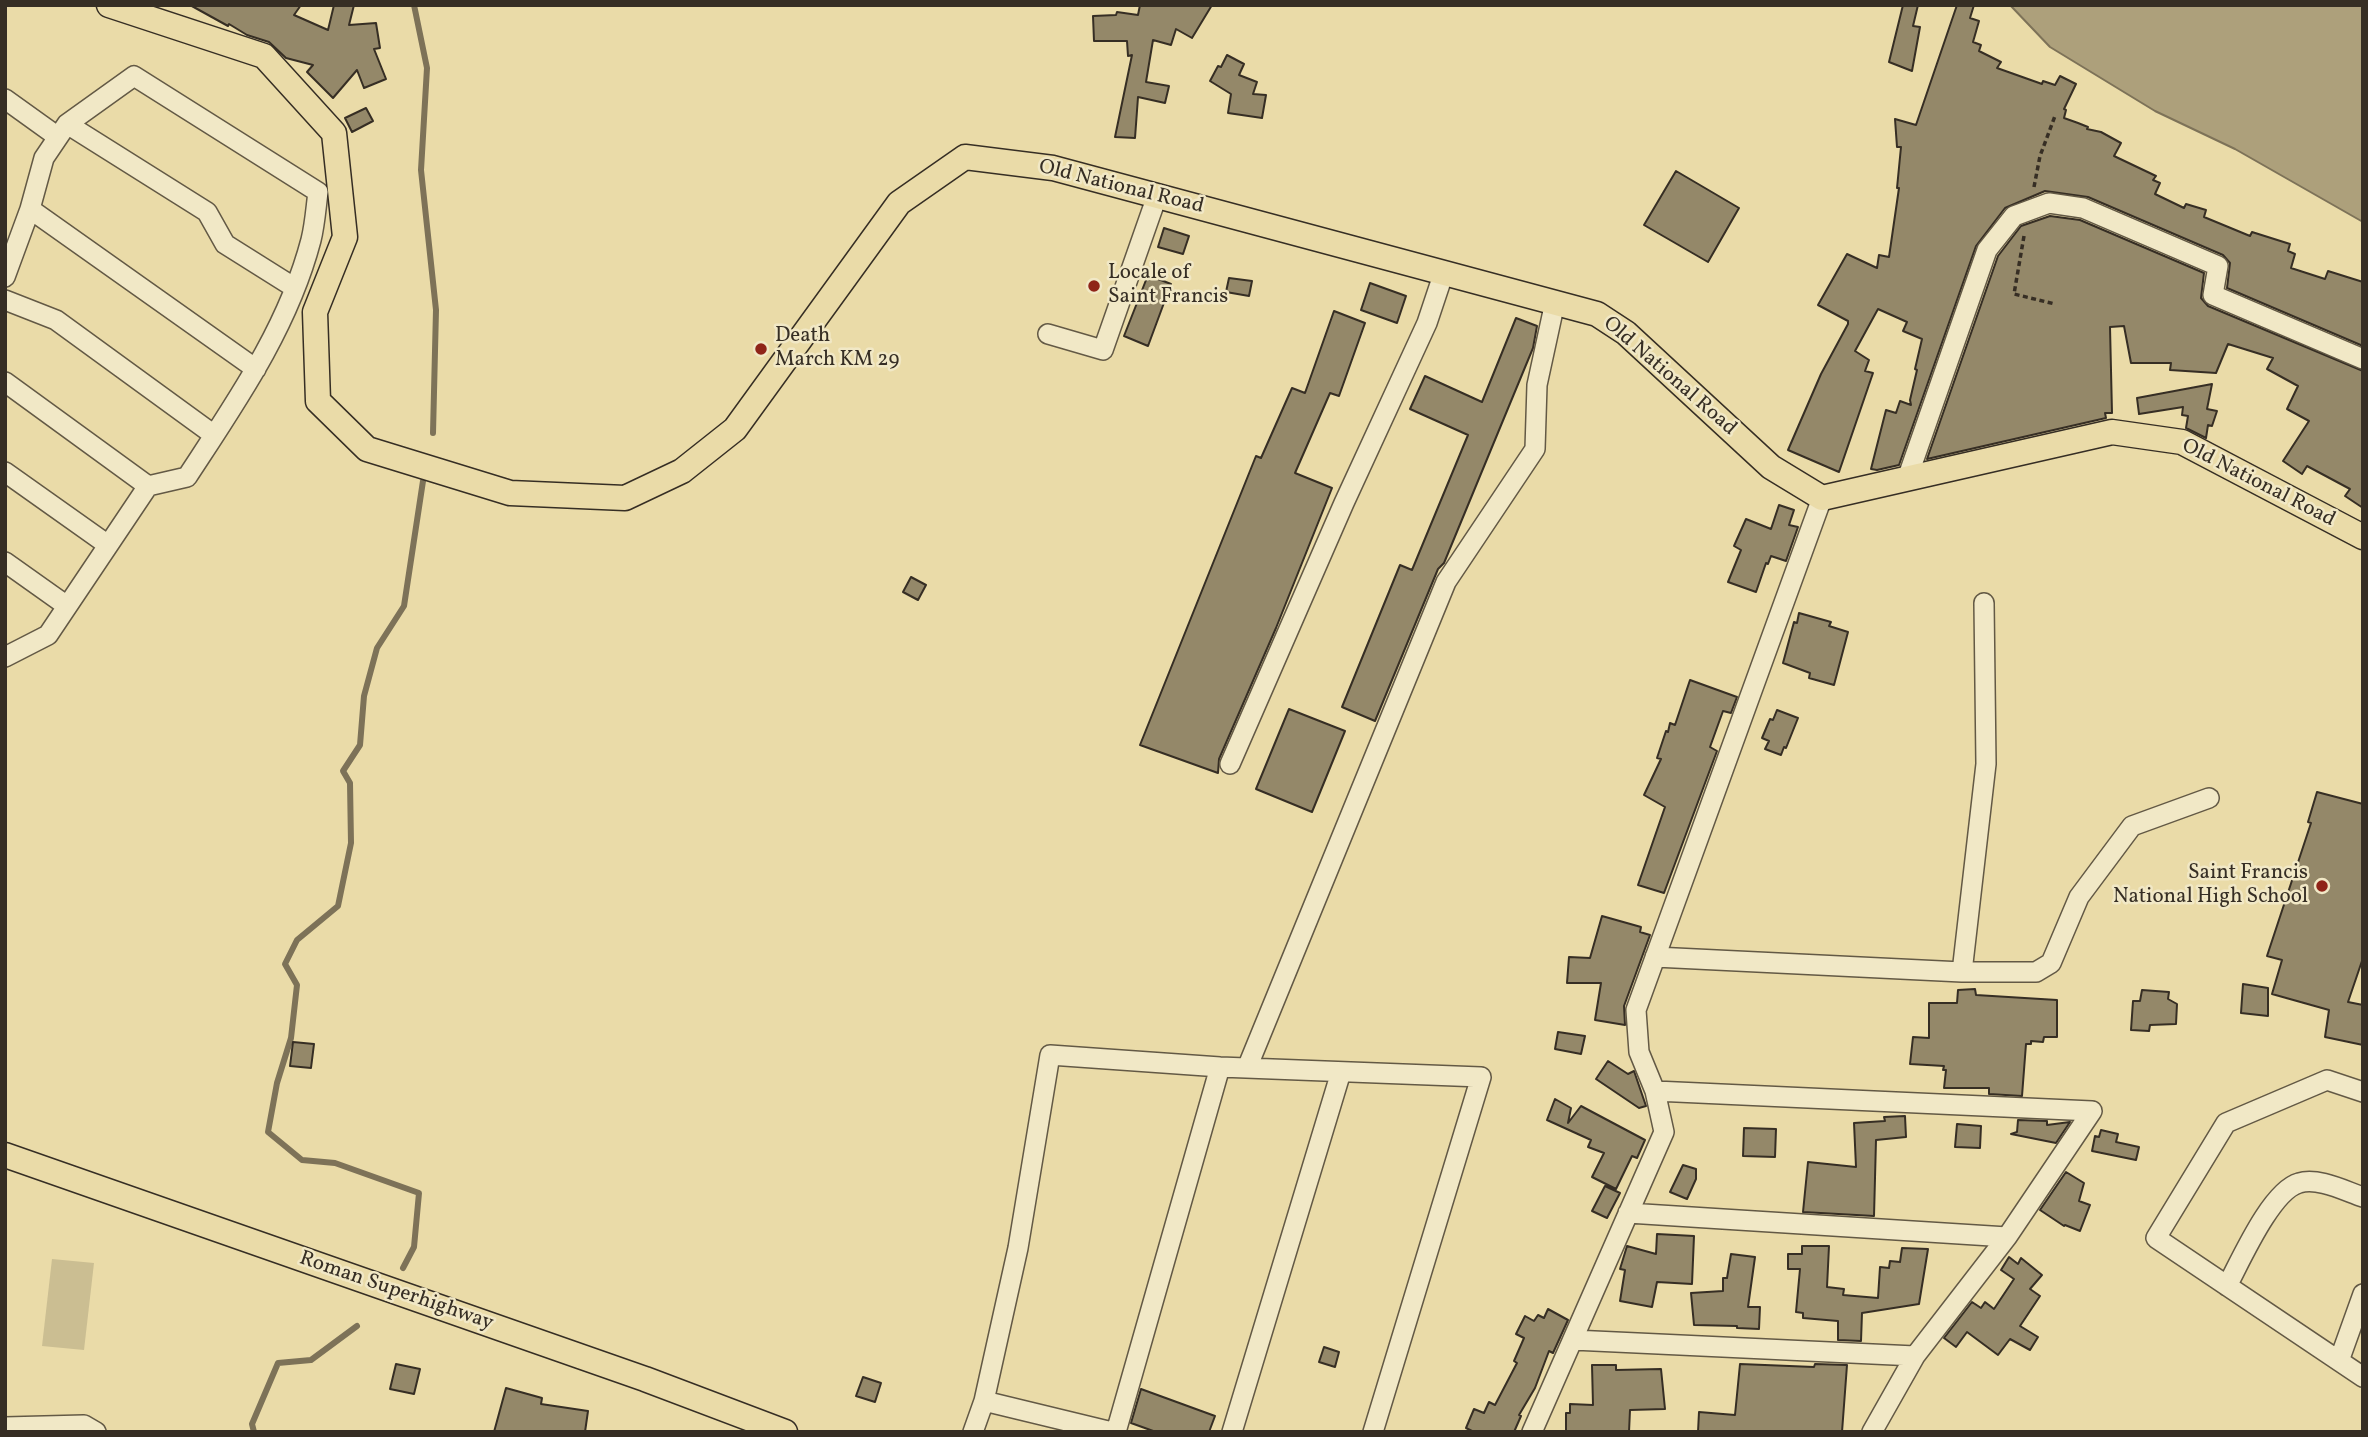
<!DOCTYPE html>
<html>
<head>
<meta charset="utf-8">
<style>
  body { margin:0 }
  #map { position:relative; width:2368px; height:1437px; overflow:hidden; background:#eadba8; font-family:Vollkorn,serif }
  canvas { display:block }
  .frame { position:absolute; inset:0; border:7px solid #362e24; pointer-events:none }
</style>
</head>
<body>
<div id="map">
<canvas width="2368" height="1437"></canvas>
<div class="frame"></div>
</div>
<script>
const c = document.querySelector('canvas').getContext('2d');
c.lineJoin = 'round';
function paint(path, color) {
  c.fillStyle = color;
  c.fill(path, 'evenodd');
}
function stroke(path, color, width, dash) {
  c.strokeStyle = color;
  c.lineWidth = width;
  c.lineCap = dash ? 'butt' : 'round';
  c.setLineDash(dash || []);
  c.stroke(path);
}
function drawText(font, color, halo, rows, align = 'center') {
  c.font = font + ' Vollkorn,serif';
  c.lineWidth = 5;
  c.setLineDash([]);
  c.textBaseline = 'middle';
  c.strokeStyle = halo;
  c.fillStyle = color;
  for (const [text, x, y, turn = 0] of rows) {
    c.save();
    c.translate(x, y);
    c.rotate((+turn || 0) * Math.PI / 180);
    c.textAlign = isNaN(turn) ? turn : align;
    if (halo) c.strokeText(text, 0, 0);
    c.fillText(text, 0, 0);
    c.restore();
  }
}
const green = new Path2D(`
  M52 1259 94 1263 84 1350 42 1346Z`);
const water = new Path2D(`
  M2010 5H2363V222L2235 149 2155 111 2050 47Z`);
const stream = new Path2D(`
  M414 5 427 68 421 170 436 310 433 433
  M403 1268 414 1247 419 1193 335 1163 302 1160 268 1132 277 1083 291 1038 297 985 285 964 297 940 338 906 351 843 350 783 343 771 360 745 364 696 377 648 404 606 423 481
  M254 1432 252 1424 278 1363 311 1360 357 1326`);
const building = new Path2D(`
  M190 5H301L294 15 328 30 334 5H354L349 25 376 23 380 48 374 49 386 79 364 88 357 70 333 98 307 72 313 65 286 58 269 42 247 35 229 24 228 26Z
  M1140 5H1212L1192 38 1176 29 1171 45 1153 40 1146 82 1169 86 1165 103 1138 97 1135 138 1115 137 1132 55 1128 56 1127 41H1094L1093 16 1116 15 1117 12 1138 15Z
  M1903 5H1918L1913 26 1920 27 1912 71 1889 62Z
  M1957 5H1974L1970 18 1979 21 1973 42 1981 45 1979 51 2001 62 1997 68 2042 84 2043 81 2055 85 2060 76 2076 84 2064 109 2066 110 2064 118 2078 123 2088 127 2087 129 2101 132 2121 143 2114 156 2156 176 2153 180 2160 183 2155 194 2184 208 2186 204 2206 210 2204 217 2250 236 2252 232 2290 244 2288 251 2295 254 2291 268 2325 279 2328 271 2363 282V346L2227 288 2230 263 2223 255 2088 197 2045 191 2005 208 1976 246 1899 465 1877 470 1871 469 1886 410 1896 413 1900 401 1911 405 1910 400 1917 370 1915 369 1922 339 1903 331 1907 322 1878 309 1855 351 1869 360 1865 371 1873 373 1839 472 1788 450 1821 374 1848 324V321L1818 305 1847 254 1877 268 1879 255 1889 257 1899 188H1897L1901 147H1897L1895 119 1916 125Z
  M1227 55 1244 64 1239 75 1257 82 1253 94 1266 95 1262 118 1228 113 1231 94 1210 81 1218 66 1221 67Z
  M366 108 373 121 352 132 345 118Z
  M1676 171 1739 208 1708 262 1644 225Z
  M2050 216 2080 220 2204 273 2201 298 2208 306 2363 371V508L2345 496 2350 489 2307 466 2302 474 2283 461 2309 421 2287 409 2298 386 2267 369 2273 358 2228 344 2216 373 2170 370 2171 363H2131L2124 326 2110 327 2112 413H2105L2106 418 1927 459 1998 256 2021 226Z
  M1164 228 1189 236 1183 254 1158 247Z
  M1148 275 1171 284 1148 346 1124 336Z
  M1229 278 1252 281 1249 296 1226 292Z
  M1370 283 1406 296 1397 323 1361 310Z
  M1334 311 1365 323 1339 396 1330 393 1295 473 1332 488 1276 628 1219 759 1218 773 1140 745 1256 456 1261 458 1292 388 1305 393Z
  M1516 318 1537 326 1533 348 1444 563 1438 569 1375 721 1342 707 1400 565 1412 570 1468 435 1410 409 1425 376 1482 402Z
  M2212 384 2207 409 2217 411 2212 426 2208 425 2206 438 2186 428 2188 416 2182 415 2183 407 2139 414 2137 398Z
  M1779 505 1794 510 1789 525 1798 527 1786 561 1771 556 1768 564 1766 563 1756 592 1728 582 1741 550 1734 546 1746 519 1771 529Z
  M911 577 926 585 918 600 903 592Z
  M1799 613 1831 622 1829 626 1848 632 1834 685 1809 678 1810 673 1783 663 1794 622 1797 623Z
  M1690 680 1737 697 1731 713 1723 711 1710 747 1717 751 1664 893 1638 885 1665 807 1644 795 1661 759 1657 758 1666 731 1668 732 1670 723 1675 725Z
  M1289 709 1345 731 1312 812 1256 789Z
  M1777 710 1798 718 1786 748 1784 747 1781 755 1765 749 1769 741 1762 738 1770 719 1773 720Z
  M2317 792 2363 804V958L2348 1002 2363 1005V1045L2325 1037 2329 1010 2272 994 2282 960 2267 956 2311 823 2308 822Z
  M1602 916 1641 927 1640 932 1650 935 1624 1006 1625 1025 1595 1020 1601 983H1567L1569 957 1590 958Z
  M2243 984 2268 988V1016L2241 1013Z
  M1975 989 1976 995 2057 1000V1037H2044L2043 1042 2031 1041V1044H2026L2022 1096 1989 1094V1088H1944L1946 1070H1943L1944 1066 1910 1064 1913 1037 1929 1038V1003H1957L1958 990Z
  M2142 990 2169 992 2168 999 2177 1004 2176 1024 2150 1025 2149 1031 2131 1030 2133 1001H2140Z
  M1558 1032 1585 1036 1581 1054 1555 1049Z
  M293 1042 314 1044 311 1068 290 1066Z
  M1608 1061 1628 1074 1634 1071 1646 1106 1639 1108 1596 1079Z
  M1555 1099 1571 1108 1568 1123 1581 1106 1645 1140 1637 1158 1632 1156 1616 1189 1592 1177 1604 1153 1588 1147 1591 1140 1547 1120Z
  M1905 1116 1906 1137 1876 1140 1874 1216 1803 1212 1808 1162 1856 1167 1854 1123 1885 1121 1884 1117Z
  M2018 1120 2047 1121V1125L2070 1122 2056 1143 2011 1134 2017 1132Z
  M1957 1124 1981 1126 1980 1148 1955 1147Z
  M1744 1128 1776 1129 1775 1157 1743 1156Z
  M2101 1130 2118 1134 2116 1142 2139 1147 2136 1160 2092 1151 2095 1136 2099 1137Z
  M1683 1165 1696 1169V1179L1687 1199 1670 1192Z
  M2066 1172 2084 1183 2079 1201 2090 1205 2080 1231 2065 1225 2064 1226 2040 1210Z
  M1605 1186 1620 1193 1607 1218 1592 1211Z
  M1657 1234 1694 1236 1692 1284 1657 1282 1652 1307 1620 1301 1625 1270 1620 1269 1627 1246 1656 1254Z
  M1802 1246H1829L1827 1287 1844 1289 1843 1295 1878 1298 1880 1267 1889 1268 1890 1261 1900 1262 1902 1248 1928 1249 1919 1304 1862 1313 1861 1341 1838 1340V1321L1803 1318V1313L1796 1312 1800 1269H1788V1254H1802Z
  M1731 1254 1755 1257 1748 1307H1760L1759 1329 1737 1328V1326L1694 1325 1691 1293 1723 1291V1278H1727Z
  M2009 1257 2018 1264 2021 1258 2042 1275 2030 1289 2040 1296 2020 1326 2038 1337 2030 1350 2010 1339 1998 1355 1967 1332 1956 1347 1944 1338 1972 1302 1981 1308 1985 1302 1994 1309 2014 1279 2001 1270Z
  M1548 1309 1568 1320 1553 1353 1549 1351 1535 1388 1519 1415 1521 1416 1514 1432H1474L1466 1428 1474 1409 1484 1413 1489 1402 1495 1405 1517 1363 1514 1361 1524 1338 1516 1334 1525 1316 1534 1321 1538 1315 1544 1318Z
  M1324 1347 1339 1352 1335 1367 1319 1362Z
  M396 1364 420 1369 414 1394 390 1389Z
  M1740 1364 1814 1367 1815 1364 1847 1365 1842 1432H1698L1699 1412 1735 1415Z
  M1592 1365H1616V1370L1661 1369 1665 1409 1630 1410 1629 1432H1566V1413H1570V1404L1593 1405Z
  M863 1377 881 1383 875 1402 856 1396Z
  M506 1388 542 1398 541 1404 588 1411 585 1432H494Z
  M1141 1389 1215 1416 1209 1432H1156L1131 1423Z`);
const path = new Path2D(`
  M2034 187 2040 156 2055 116
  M2024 236 2014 294 2055 304`);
const minor = new Path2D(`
  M5 99 58 137
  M67 124 207 212 225 244 295 288
  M30 209 256 369
  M5 277 30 209 44 158 67 124 134 76 318 192C316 207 315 224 311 240 288 328 236 402 187 477L148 486 48 635 5 657
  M5 300 56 320 214 435
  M1048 334 1103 350 1157 196
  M5 382 148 486
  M5 472 108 545
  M1907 479 1987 250 2014 216 2049 203 2083 208 2218 266 2213 295 2363 359
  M5 562 67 606
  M1230 764 1344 503 1427 323 1444 272
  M1655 957 1962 972H2036L2051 963 2079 897 2132 826 2209 798
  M1962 972 1986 764 1984 603
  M1247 1068 1446 582 1535 449 1537 385 1555 302
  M1655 1091 2092 1111 2007 1237
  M2363 1092 2327 1080 2226 1123 2156 1238 2363 1377
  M2227 1286C2241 1260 2271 1191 2299 1183 2318 1177 2345 1191 2363 1197
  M1573 1340 1915 1356 2007 1237 1628 1213
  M2339 1361 2363 1294
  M984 1401 1112 1432
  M5 1427 84 1425 96 1432
  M973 1432 984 1401 1018 1248 1050 1055 1220 1067 1481 1077 1373 1432
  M1116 1432 1220 1067
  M1232 1432 1341 1072
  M1532 1432 1664 1132 1655 1091 1639 1052 1636 1010 1822 498
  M1872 1432 1915 1356`);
const major = new Path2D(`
  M109 5 264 56 334 133 345 237 315 312 318 401 367 449 510 493 625 498 682 471 735 429 899 203 965 157 1053 168 1597 314 1626 333 1771 467 1822 498 2112 432 2182 442 2363 537
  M5 1155 645 1379 785 1432`);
const markers = [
  [1094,286,7,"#8f2418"],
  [761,349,7,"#8f2418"],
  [2322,886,7,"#8f2418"]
];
const streetNames = [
  ["Old National Road",1121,188,14],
  ["Old National Road",1669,377,41],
  ["Old National Road",2258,484,27],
  ["Roman Superhighway",396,1292,19]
];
const poiNames = [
  ["Locale of",1108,274],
  ["Saint Francis",1108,298],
  ["Death",775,337],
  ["March KM 29",775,361],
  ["Saint Francis",2308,874,"right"],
  ["National High School",2308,898,"right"]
];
paint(green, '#cbbe92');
paint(water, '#ada07b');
stroke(water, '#7d7258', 2);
stroke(stream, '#7d7258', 6);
paint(building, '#948869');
stroke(building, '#362e24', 2);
stroke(minor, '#635945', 22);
stroke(major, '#362e24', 27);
stroke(path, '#362e24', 3.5, [5, 3.5]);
stroke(minor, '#f1e8c6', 19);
stroke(major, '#eadba8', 24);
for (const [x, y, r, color] of markers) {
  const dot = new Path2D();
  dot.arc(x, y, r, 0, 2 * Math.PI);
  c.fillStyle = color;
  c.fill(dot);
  stroke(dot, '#f1e8c6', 2.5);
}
drawText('21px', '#362e24', '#f1e8c6', streetNames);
drawText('21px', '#362e24', '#f1e8c6', poiNames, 'left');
</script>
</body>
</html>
